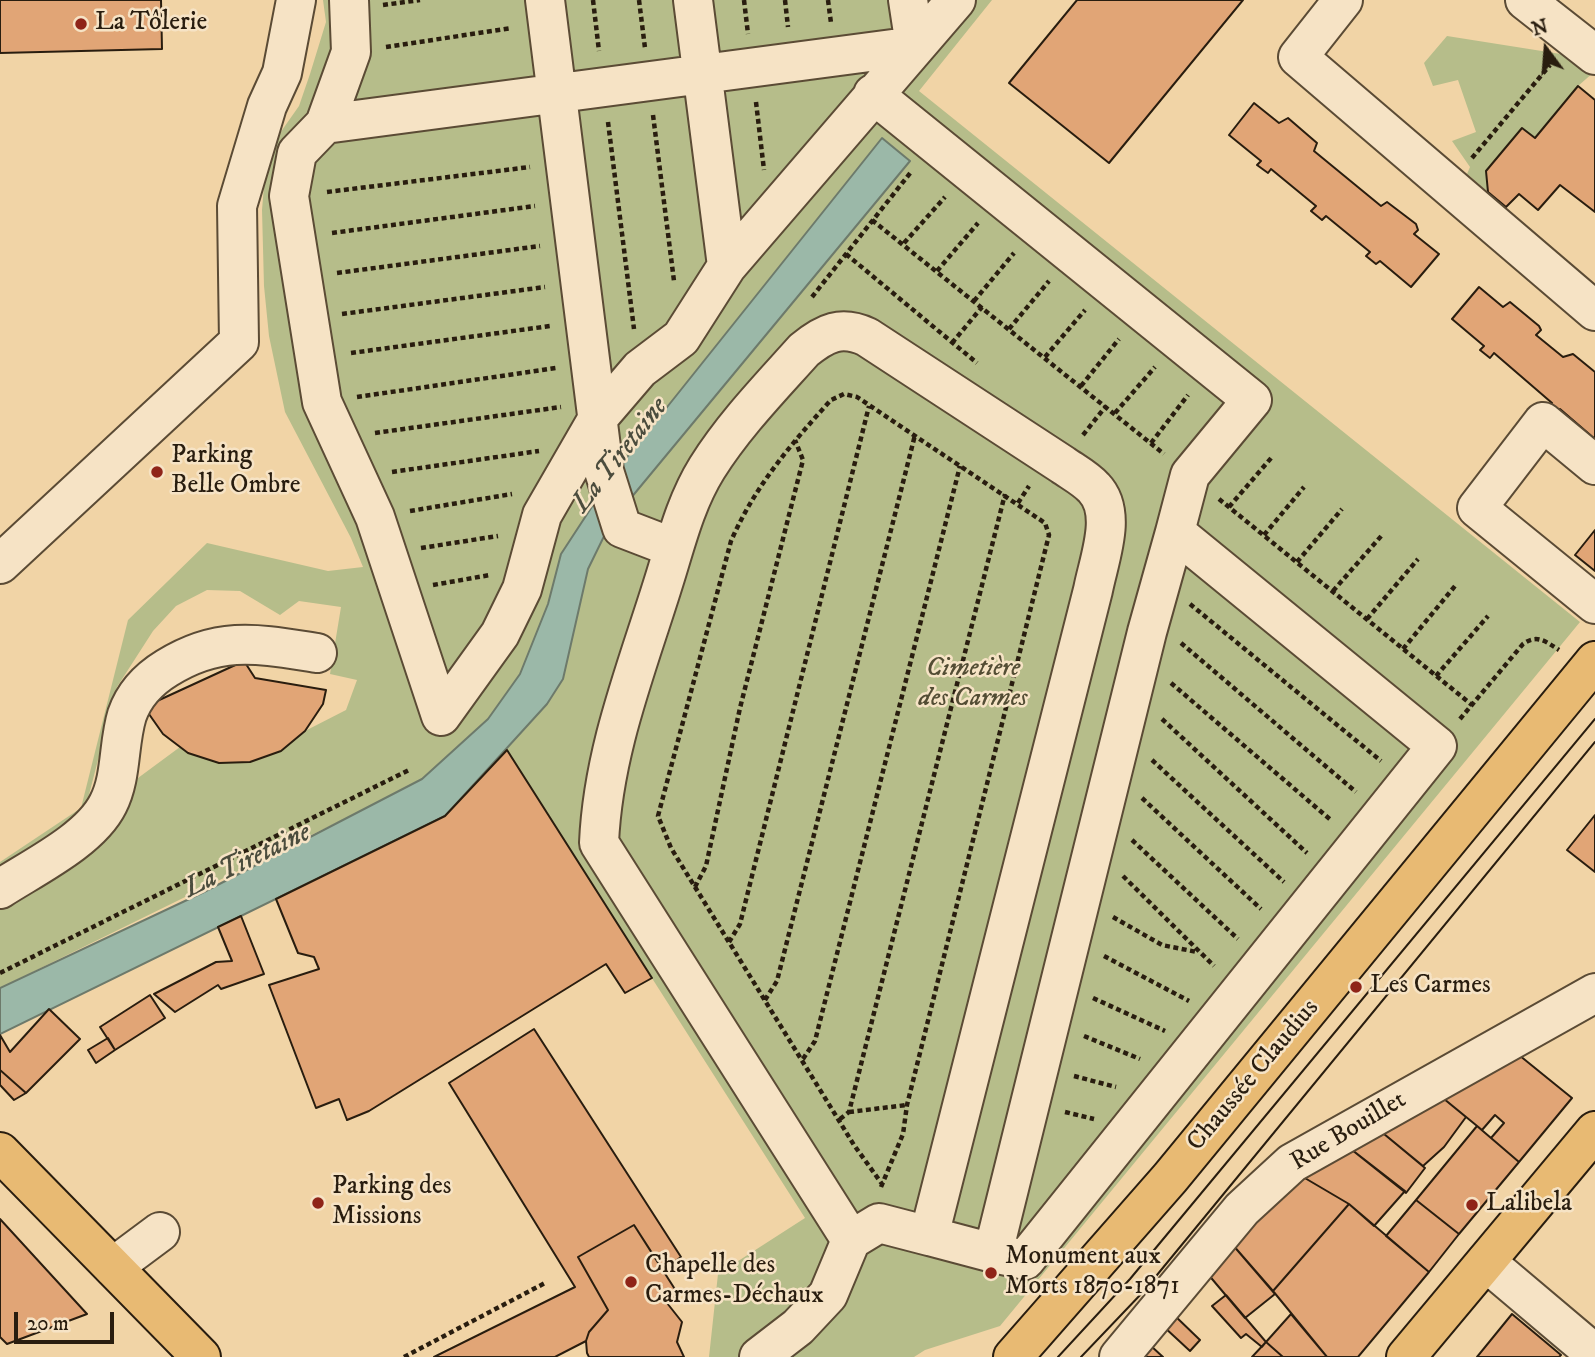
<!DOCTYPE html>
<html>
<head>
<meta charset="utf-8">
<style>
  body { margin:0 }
  #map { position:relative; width:1595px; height:1357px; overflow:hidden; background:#f1d4a6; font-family:"IM FELL DW Pica",serif }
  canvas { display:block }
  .north { position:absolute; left:1511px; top:14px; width:70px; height:70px; -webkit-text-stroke:5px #f6e3c5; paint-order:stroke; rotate:344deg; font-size:19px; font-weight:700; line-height:28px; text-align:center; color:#291d0f }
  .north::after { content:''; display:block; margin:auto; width:24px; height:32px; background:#291d0f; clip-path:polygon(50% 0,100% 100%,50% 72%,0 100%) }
  .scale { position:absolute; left:14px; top:1312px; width:100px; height:32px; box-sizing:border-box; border:4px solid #291d0f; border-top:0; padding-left:9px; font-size:21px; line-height:24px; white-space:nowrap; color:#291d0f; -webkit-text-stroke:5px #f6e3c5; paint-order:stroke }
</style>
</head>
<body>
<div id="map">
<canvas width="1595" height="1357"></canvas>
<div class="north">N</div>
<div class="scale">20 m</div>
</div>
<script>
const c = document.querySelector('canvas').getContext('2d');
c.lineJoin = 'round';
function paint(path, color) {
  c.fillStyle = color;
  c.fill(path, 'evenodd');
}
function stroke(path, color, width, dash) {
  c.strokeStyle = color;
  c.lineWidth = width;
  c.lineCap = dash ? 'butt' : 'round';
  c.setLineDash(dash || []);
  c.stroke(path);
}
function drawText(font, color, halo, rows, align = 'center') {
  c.font = font + ' "IM FELL DW Pica",serif';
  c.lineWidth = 5;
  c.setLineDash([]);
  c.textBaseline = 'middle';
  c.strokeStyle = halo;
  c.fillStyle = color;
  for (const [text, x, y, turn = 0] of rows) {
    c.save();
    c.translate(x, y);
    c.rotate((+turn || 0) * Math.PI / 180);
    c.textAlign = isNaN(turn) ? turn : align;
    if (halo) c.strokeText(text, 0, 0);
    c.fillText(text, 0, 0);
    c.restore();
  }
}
const green = new Path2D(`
  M323 0H992L919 91 1580 622 1000 1326 925 1350 914 1357H709L718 1274 805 1218 507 751 445 816 411 786 0 988V909L106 839 138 778 180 747 281 751 305 731 346 710 357 680 330 674 341 607 299 601 280 615 240 591 207 590 176 606 153 631 117 687 85 810 0 867V862L81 808 128 620 207 543 328 571 363 567 351 538 285 412 269 336 264 286 262 210 264 186 280 133 299 106 310 74 326 22Z
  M1447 36 1567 55 1594 72 1578 86 1535 138 1522 128 1488 192 1467 174 1470 167 1452 141 1476 132 1458 80 1433 86 1424 63Z`);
const water = new Path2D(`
  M882 138 910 161 611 522 588 569 563 679 547 704 445 816 0 1034V988L204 892 422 779 488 719 520 674 548 604 561 554 612 476Z`);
const building = new Path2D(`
  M0 0H161L162 49 0 53Z
  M1077 0H1243L1109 163 1009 83Z
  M1578 86 1595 100V212L1560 185 1538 210 1519 194 1506 207 1488 192 1486 171 1522 128 1535 138Z
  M1254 103 1279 123 1288 118 1317 143 1314 151 1381 206 1387 202 1416 224 1418 230 1414 234 1439 254 1411 287 1380 261 1376 264 1366 256 1370 252 1326 216 1322 220 1311 211 1316 206 1271 169 1268 173 1257 165 1261 161 1229 135Z
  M1479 287 1503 307 1510 302 1539 326 1541 330 1536 335 1563 357 1573 354 1595 372V439L1560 409 1557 414 1548 407 1552 403 1494 353 1490 358 1480 350 1484 346 1452 319Z
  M1595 530V571L1575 555Z
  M244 661 255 678 326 690 323 704 305 731 281 751 250 762 219 763 188 753 163 734 144 707Z
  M507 750 652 978 625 993 606 964 369 1111 347 1120 339 1099 316 1108 269 985 319 969 314 957 298 953 276 899 445 816Z
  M1595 815V872L1567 850Z
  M241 916 264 974 221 989 218 985 175 1012 154 994 216 962 232 961 218 927Z
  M150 995 165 1018 115 1050 100 1027Z
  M49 1009 80 1039 26 1093 0 1070V1035L10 1052Z
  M534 1029 681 1257 663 1270 634 1225 578 1257 608 1310 589 1332 586 1341 555 1357H434L575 1287 449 1083Z
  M108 1038 115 1050 96 1063 88 1050Z
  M1514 1051 1572 1098 1519 1162 1491 1138 1504 1123 1495 1115 1482 1130 1438 1094Z
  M0 1070 26 1093 14 1100 0 1085Z
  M1438 1094 1466 1117 1444 1147 1423 1166 1378 1129Z
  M1477 1126 1519 1162 1459 1234 1416 1200Z
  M1378 1129 1425 1168 1406 1193 1347 1146Z
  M1347 1146 1405 1191 1374 1226 1349 1204 1298 1174Z
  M1298 1174 1349 1204 1273 1291 1232 1244Z
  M1416 1200 1459 1234 1429 1272 1386 1236Z
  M1349 1204 1429 1272 1358 1357H1327L1273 1291Z
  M0 1219 87 1314 7 1344 0 1337Z
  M634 1225 678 1294 667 1303 682 1322 677 1342 684 1357H589L587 1353 586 1341 589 1332 608 1310 578 1257Z
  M1232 1244 1275 1294 1245 1318 1207 1273Z
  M1226 1295 1266 1342 1262 1347 1246 1334 1241 1338 1212 1306Z
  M1173 1314 1200 1340 1190 1351 1163 1326Z
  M1291 1314 1327 1357H1283L1266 1342Z
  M1512 1314 1561 1355 1559 1357H1477Z
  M1266 1342 1283 1357H1252Z
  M1151 1346 1163 1357H1140Z`);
const path = new Path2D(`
  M593 0 599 51
  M639 0 645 48
  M744 0 748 34
  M785 0 788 27
  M828 0 831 23
  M383 5 420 0
  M386 47 512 28
  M756 102 764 170
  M653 115 674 281
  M608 122 634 329
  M1472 158 1550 65
  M327 192 530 167
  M872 220 1164 454
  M332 233 535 206
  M904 243 945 197
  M846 254 977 363
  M937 271 978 223
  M337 273 540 246
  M812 297 911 172
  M974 301 1014 253
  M342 314 545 287
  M1009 329 1049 281
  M952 343 982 307
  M351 353 550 326
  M1045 357 1085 310
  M1081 386 1119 339
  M357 397 556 368
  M1115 413 1155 367
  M375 433 561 407
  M1083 435 1106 406
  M1151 443 1188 395
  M392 472 539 451
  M1219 499 1472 705
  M1018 503 1029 486
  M1229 507 1272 457
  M410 511 512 494
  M1264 535 1304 487
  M421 548 498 536
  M1297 562 1342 509
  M433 585 490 575
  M1333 591 1383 534
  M1190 604 1381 761
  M1367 619 1418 559
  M1181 643 1356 792
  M1403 649 1455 586
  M1436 676 1488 616
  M1171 683 1332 821
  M1162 719 1307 853
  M1460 719 1523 644C1537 634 1545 641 1559 650
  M1152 760 1284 882
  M1142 798 1261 909
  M1132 840 1238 939
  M1123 876 1214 966
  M695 887 706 866 740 708 803 460 795 440
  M1113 917 1162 945 1197 952
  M729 942 740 924 869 406
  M1104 956 1189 1001
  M0 973 409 770
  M1093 998 1165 1031
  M765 1000 777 981 915 435
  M1084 1036 1140 1059
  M803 1059 815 1041 960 466
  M1074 1076 1116 1087
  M849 1112 907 1105
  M1065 1112 1094 1119
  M840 1119 849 1112 1005 494
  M881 1187 903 1134 907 1105 1049 535 1045 523 857 397 844 394 831 400C791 444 755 486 731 541L658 816 671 848 695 887 854 1145 882 1184
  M404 1357 545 1283`);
const minor = new Path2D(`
  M349 0 351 52 325 124 297 153 289 196 322 402 375 517 441 716 500 634 522 589 542 515 598 418 640 369 681 338 727 266 956 0
  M545 0 604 471 622 528 674 548
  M693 0 727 266
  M1343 0 1298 57 1595 311
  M1525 0 1595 55
  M873 94 1252 400 1190 475 1175 532 1437 746 1025 1260 993 1253
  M325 124 915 46 908 0
  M1595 465 1543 422 1477 508 1595 604
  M0 564 239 342 237 206 267 106 282 73 296 0
  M0 889C34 867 90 840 108 804 122 777 118 744 127 715 134 695 149 679 167 668 220 635 259 644 317 653
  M929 1236 879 1223 851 1240 599 843C603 753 635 673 662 587 675 547 684 505 707 468 734 425 770 388 804 350 825 333 841 325 867 337L1063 465C1073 472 1086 479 1094 488 1118 513 1099 559 1093 590L929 1236 993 1253 1147 632 1175 532
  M1486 1262 1595 1354
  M113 1267 160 1232
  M759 1357 798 1327 828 1295 851 1240
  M1119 1357 1242 1209 1292 1163 1595 993`);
const major = new Path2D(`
  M0 1152 201 1357
  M1013 1357 1170 1178 1595 661
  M1406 1357 1595 1131`);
const tram = new Path2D(`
  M1058 1357 1130 1279 1595 719
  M1081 1357 1143 1292 1595 742`);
const markers = [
  [81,24,7,"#8f2418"],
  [157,472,7,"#8f2418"],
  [1356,987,7,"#8f2418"],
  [318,1203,7,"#8f2418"],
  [1472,1205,7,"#8f2418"],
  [991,1273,7,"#8f2418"],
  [631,1282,7,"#8f2418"]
];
const poiNames = [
  ["La Tôlerie",95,24],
  ["Parking",171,457],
  ["Belle Ombre",171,487],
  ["Les Carmes",1370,987],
  ["Parking des",332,1188],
  ["Missions",332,1218],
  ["Lalibela",1486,1205],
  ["Monument aux",1005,1258],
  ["Morts 1870-1871",1005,1288],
  ["Chapelle des",645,1267],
  ["Carmes-Déchaux",645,1297]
];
const parkNames = [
  ["Cimetière",973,670],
  ["des Carmes",973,700]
];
const streetNames = [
  ["Chaussée Claudius",1254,1076,-50],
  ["Rue Bouillet",1349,1132,-31]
];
const waterNames = [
  ["La Tiretaine",621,456,-52],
  ["La Tiretaine",248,862,-26]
];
paint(green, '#b6bd8a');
paint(water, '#9bb8a8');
stroke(water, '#6d7a6b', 2);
paint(building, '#e1a576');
stroke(building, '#291d0f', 2);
stroke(minor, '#5b4b35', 42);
stroke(major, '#291d0f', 42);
stroke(path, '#291d0f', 4.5, [5, 3.5]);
stroke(minor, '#f6e3c5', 38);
stroke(major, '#e8ba73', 38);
stroke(tram, '#291d0f', 2);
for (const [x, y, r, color] of markers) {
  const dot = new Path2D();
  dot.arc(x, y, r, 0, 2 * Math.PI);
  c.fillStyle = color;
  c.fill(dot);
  stroke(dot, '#f6e3c5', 2.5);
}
drawText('26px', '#291d0f', '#f6e3c5', poiNames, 'left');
drawText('italic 26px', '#534d34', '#f6e3c5', parkNames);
drawText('26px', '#291d0f', '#f6e3c5', streetNames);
drawText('italic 28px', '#4b4c3d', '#f6e3c5', waterNames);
</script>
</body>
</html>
